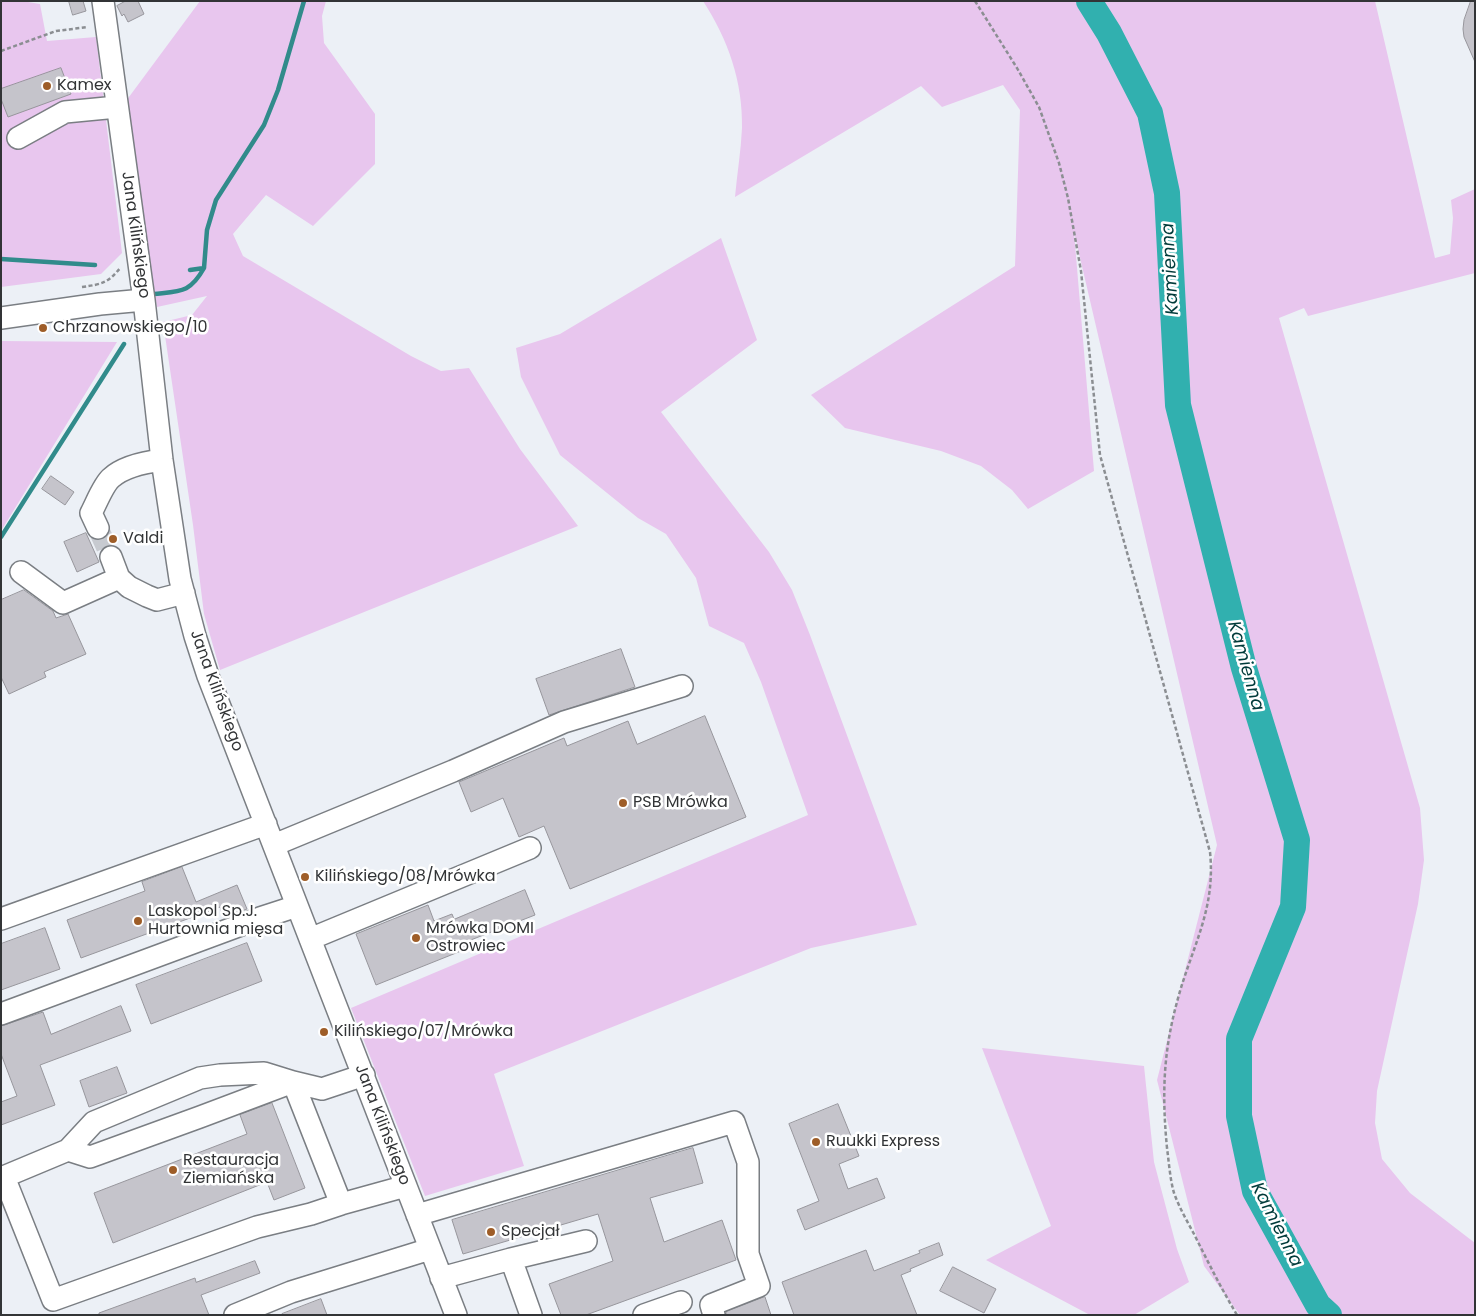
<!DOCTYPE html>
<html>
<head>
<meta charset="utf-8">
<style>
  body { margin:0 }
  #map { position:relative; width:1476px; height:1316px; overflow:hidden; background:#ecf0f6; font-family:Poppins,sans-serif }
  canvas { display:block }
  .frame { position:absolute; inset:0; border:2px solid #323436; pointer-events:none }
</style>
</head>
<body>
<div id="map">
<canvas width="1476" height="1316"></canvas>
<div class="frame"></div>
</div>
<script>
const c = document.querySelector('canvas').getContext('2d');
c.lineJoin = 'round';
function paint(path, color) {
  c.fillStyle = color;
  c.fill(path, 'evenodd');
}
function stroke(path, color, width, dash) {
  c.strokeStyle = color;
  c.lineWidth = width;
  c.lineCap = dash ? 'butt' : 'round';
  c.setLineDash(dash || []);
  c.stroke(path);
}
function drawText(font, color, halo, rows, align = 'center') {
  c.font = font + ' Poppins,sans-serif';
  c.lineWidth = 5;
  c.setLineDash([]);
  c.textBaseline = 'middle';
  c.strokeStyle = halo;
  c.fillStyle = color;
  for (const [text, x, y, turn = 0] of rows) {
    c.save();
    c.translate(x, y);
    c.rotate((+turn || 0) * Math.PI / 180);
    c.textAlign = isNaN(turn) ? turn : align;
    if (halo) c.strokeText(text, 0, 0);
    c.fillText(text, 0, 0);
    c.restore();
  }
}
const green = new Path2D(`
  M1 1H22L40 4 47 41 96 37 122 253 101 274 1 287Z
  M200 1H326L322 16 324 43 375 114V164L313 226 266 195 233 234 243 256 411 356 441 371 469 368 520 449 578 526 220 670 204 614 193 525 163 322 192 315 207 296 157 307 126 101Z
  M703 1H1375L1435 258 1450 254 1453 218 1451 200 1475 189V273L1308 316 1304 308 1279 318 1420 808 1424 860 1418 904 1377 1091 1375 1123 1382 1159 1410 1193 1475 1243V1315H1240L1204 1266 1157 1080 1217 845 1074 232 1094 471 1028 509 1012 490 981 466 941 451 845 428 811 395 1015 266 1020 110 1003 85 942 107 921 86 735 197C737 174 741 151 742 128 743 82 728 39 703 1Z
  M721 238 757 340 661 412 769 552 792 590 810 635 917 925 811 948 494 1074 524 1166 425 1196 351 1008 808 815 761 682 744 643 709 626 696 578 666 534 638 518 560 455 521 377 516 348 560 334Z
  M1 341 117 342 1 531Z
  M982 1048 1144 1066 1154 1162 1177 1249 1189 1282 1134 1315H1090L986 1260 1051 1226Z`);
const stream = new Path2D(`
  M1 259 95 265
  M190 270 204 268 207 230 216 200 264 125 278 90 304 1
  M154 294C181 291 190 293 204 268
  M1 537 124 344`);
const river = new Path2D(`
  M1089 1 1109 33 1150 113 1167 193 1178 405 1244 668 1297 840 1293 907 1239 1039V1116L1255 1191 1318 1305 1329 1315`);
const building = new Path2D(`
  M69 1H83L86 11 73 15Z
  M126 1H138L144 14 128 22 124 14 122 16 117 6Z
  M1471 1H1475V62L1464 37 1463 29 1464 20Z
  M61 68 71 94 8 117 1 99V89Z
  M51 476 74 492 65 505 42 489Z
  M86 533 99 562 77 572 64 542Z
  M24 590 53 611 56 618 68 614 86 654 44 672 46 677 9 694 1 677V600Z
  M621 649 635 687 549 715 536 679Z
  M705 716 746 817 570 889 544 826 519 837 503 798 471 812 459 782 564 738 567 746 628 721 637 744Z
  M182 867 196 902 237 885 247 909 224 918 220 907 81 958 67 920 145 891 142 882Z
  M525 890 535 915 463 943 466 949 376 985 356 934 428 905 434 921 452 914 454 919Z
  M45 928 60 969 1 990V944Z
  M247 943 262 981 151 1024 136 985Z
  M121 1006 131 1031 40 1065 55 1105 1 1125V1102L17 1096 1 1054V1026L43 1012 51 1034Z
  M117 1067 127 1093 89 1107 80 1081Z
  M272 1103 305 1188 274 1200 267 1182 113 1243 94 1193 247 1134 240 1115Z
  M838 1104 859 1156 839 1164 848 1189 877 1178 885 1198 805 1230 797 1210 819 1201 789 1124Z
  M693 1148 703 1183 650 1198 664 1242 722 1220 736 1260 586 1315H561L549 1284 613 1261 598 1214 463 1254 452 1220Z
  M939 1243 943 1255 910 1269 911 1271 901 1275 917 1315H794L782 1282 866 1250 874 1271 920 1253 919 1251Z
  M255 1261 260 1273 201 1295 209 1315H99V1313L195 1278 196 1282Z
  M953 1267 996 1289 984 1313 940 1291Z
  M765 1297 771 1315H726V1312Z
  M321 1299 327 1315H282V1314Z`);
const minorTunnel = new Path2D(`
  M98 528 111 557`);
const path = new Path2D(`
  M975 1 1017 68 1039 107 1059 163 1068 198 1081 271 1100 455 1210 852C1216 911 1191 948 1177 1002 1163 1053 1162 1096 1167 1148 1169 1163 1170 1179 1174 1193 1179 1207 1187 1221 1194 1234 1208 1262 1221 1288 1237 1315
  M1 51 56 31 88 27
  M82 287C103 284 108 283 121 267`);
const minor = new Path2D(`
  M103 1 144 300 162 460 180 579 195 636 208 676 456 1315
  M18 138 65 112 117 107
  M1 318 100 304 144 300
  M98 528 91 513C96 504 103 485 111 478 123 467 146 462 162 460
  M111 557 119 578 129 587 147 596 157 600 184 593
  M21 572 63 603 119 578
  M274 845 453 771 564 722 682 686
  M1 919 266 824
  M310 939 530 848
  M1 1014 260 918 297 906
  M68 1150 94 1122 200 1078 220 1075 264 1073 293 1082 341 1204 406 1186
  M4 1177 53 1300 257 1227 311 1214 341 1204
  M1 1178 68 1150 90 1157 200 1117 293 1082 322 1089 364 1075
  M417 1215 734 1122 748 1162V1254L759 1286 711 1305 714 1315
  M511 1259 586 1241
  M441 1278 511 1259 531 1315
  M235 1315 291 1292 430 1249
  M644 1315 681 1302`);
const markers = [
  [47,86,5,"#9e5d28"],
  [43,328,5,"#9e5d28"],
  [113,539,5,"#9e5d28"],
  [623,803,5,"#9e5d28"],
  [305,877,5,"#9e5d28"],
  [138,921,5,"#9e5d28"],
  [416,938,5,"#9e5d28"],
  [324,1032,5,"#9e5d28"],
  [816,1142,5,"#9e5d28"],
  [173,1170,5,"#9e5d28"],
  [491,1232,5,"#9e5d28"]
];
const poiNames = [
  ["Kamex",57,86],
  ["Chrzanowskiego/10",53,328],
  ["Valdi",123,539],
  ["PSB Mrówka",633,803],
  ["Kilińskiego/08/Mrówka",315,877],
  ["Laskopol Sp.J.",148,912],
  ["Hurtownia mięsa",148,930],
  ["Mrówka DOMI",426,929],
  ["Ostrowiec",426,947],
  ["Kilińskiego/07/Mrówka",334,1032],
  ["Ruukki Express",826,1142],
  ["Restauracja",183,1161],
  ["Ziemiańska",183,1179],
  ["Specjał",501,1232]
];
const streetNames = [
  ["Jana Kilińskiego",135,235,82],
  ["Jana Kilińskiego",216,691,70],
  ["Jana Kilińskiego",382,1125,69]
];
const waterNames = [
  ["Kamienna",1171,269,-93],
  ["Kamienna",1245,666,74],
  ["Kamienna",1276,1225,63]
];
paint(green, '#e8c6ee');
stroke(stream, '#318b8b', 4.5);
stroke(river, '#31b0af', 26);
paint(building, '#c5c4cb');
stroke(building, '#97969c', 1);
stroke(minorTunnel, '#c7cad0', 21, [21, 11]);
stroke(minor, '#7a7e83', 24);
stroke(path, '#8b8e92', 2.5, [4, 2.5]);
stroke(minor, '#fff', 21);
for (const [x, y, r, color] of markers) {
  const dot = new Path2D();
  dot.arc(x, y, r, 0, 2 * Math.PI);
  c.fillStyle = color;
  c.fill(dot);
  stroke(dot, '#fff', 2);
}
drawText('16px', '#323436', '#fff', poiNames, 'left');
drawText('16px', '#323436', '#fff', streetNames);
drawText('italic 18px', '#003b3a', '#fff', waterNames);
</script>
</body>
</html>
